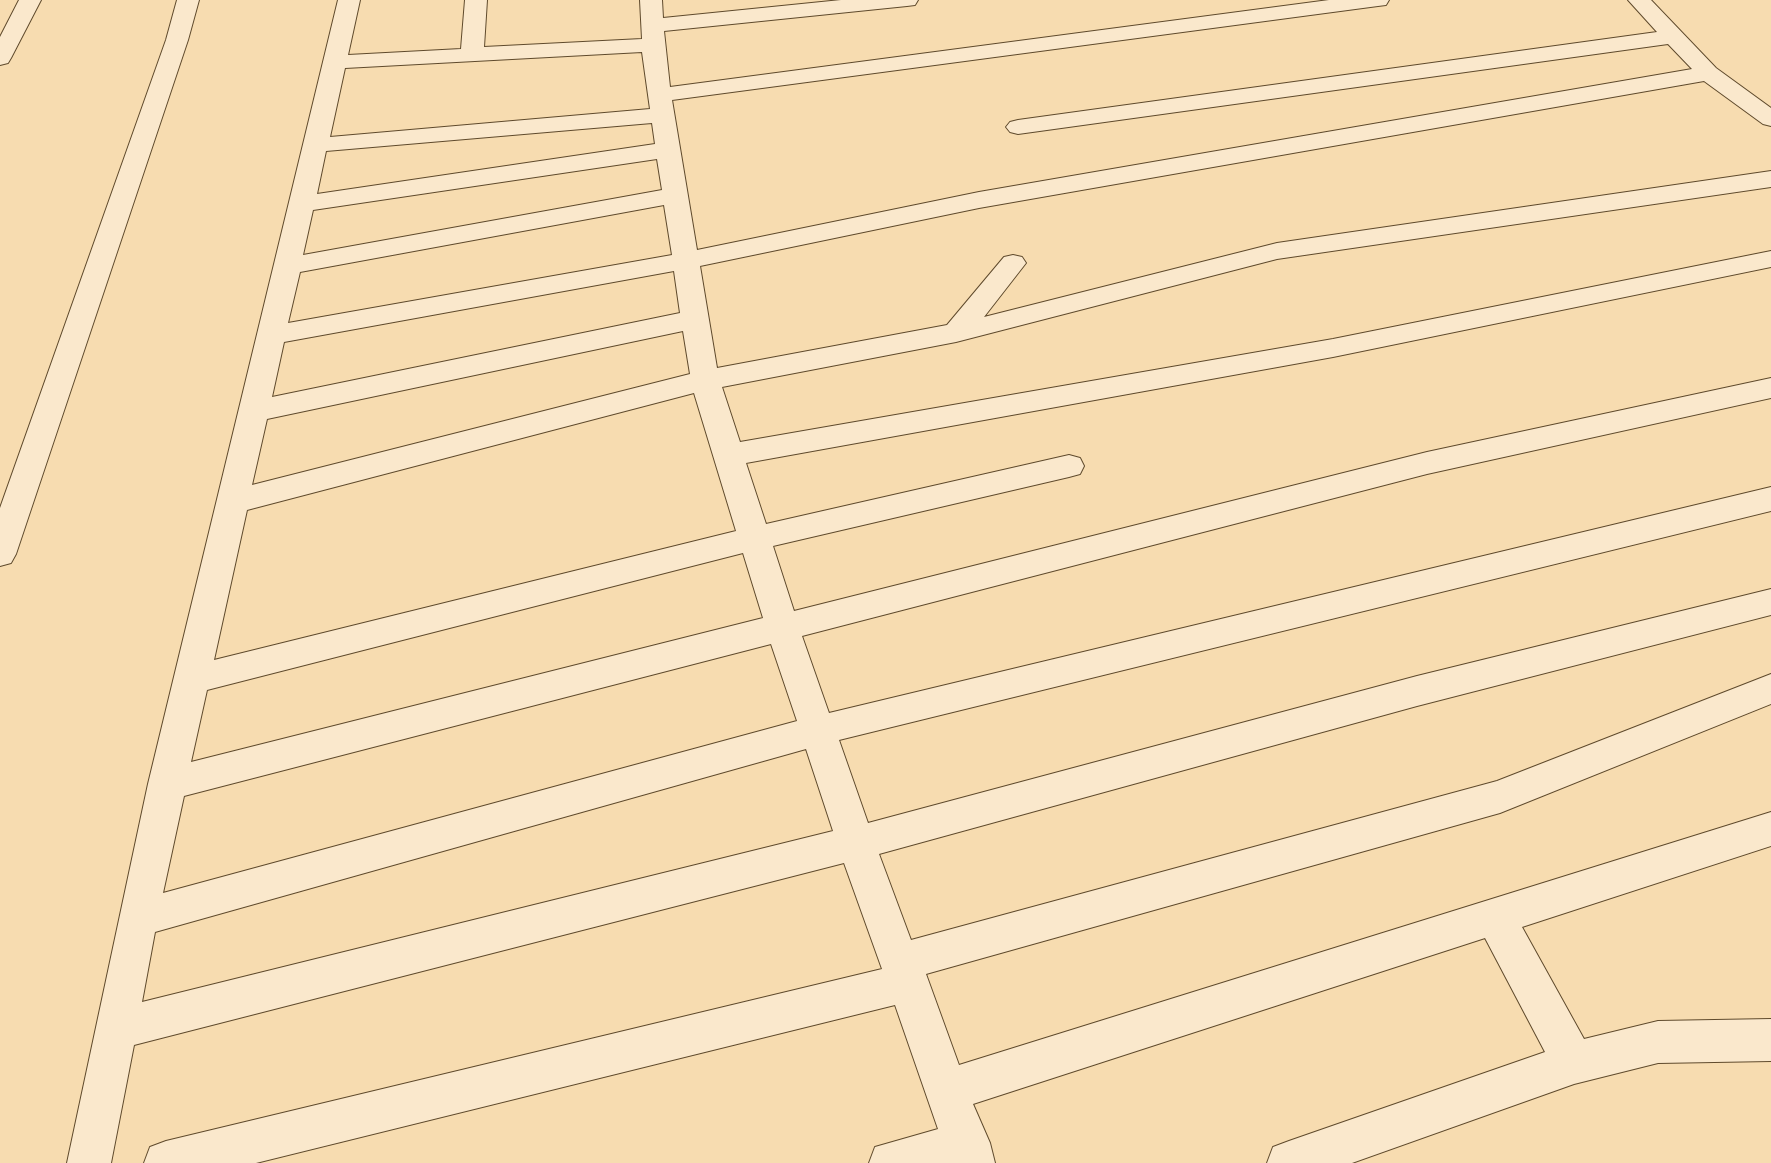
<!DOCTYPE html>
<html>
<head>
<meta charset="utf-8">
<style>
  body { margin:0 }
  canvas { display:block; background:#f7dcb0 }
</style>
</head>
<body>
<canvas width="1771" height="1163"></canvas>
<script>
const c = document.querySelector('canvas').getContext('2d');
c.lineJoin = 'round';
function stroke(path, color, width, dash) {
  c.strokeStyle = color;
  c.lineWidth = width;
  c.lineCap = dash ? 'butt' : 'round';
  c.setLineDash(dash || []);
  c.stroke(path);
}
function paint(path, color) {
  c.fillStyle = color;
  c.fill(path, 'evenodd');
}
const minor = new Path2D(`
  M19 0H41L11 58 8 63 0 65V37Z
  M177 0H199L188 40 16 554 11 563 0 566V508L166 40Z
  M338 0H360L348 55 461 49 465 0H487L484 47 642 39 640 0H662L663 18 841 0H918L915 5 907 6 664 31 670 87 1329 0H1389L1386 5 1378 6 672 100 697 250 979 192 1692 69 1668 44 1018 134 1010 132 1006 127 1010 122 1018 120 1657 32 1628 0H1651L1716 68 1771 108V126L1763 124 1704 81 979 208 700 266 717 368 947 325 1004 257 1013 255 1022 257 1026 263 984 317 1277 243 1771 171V187L1277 259 956 342 722 387 740 442 1333 339 1771 251V267L1333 357 746 463 766 524 1069 455 1080 458 1084 466 1080 474 1069 477 773 546 794 611 1427 452 1771 378V398L1427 474 802 636 829 713 1771 487V511L839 740 868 823 1417 676 1771 589V615L1417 706 879 854 911 940 1497 781 1771 674V704L1500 813 926 974 959 1065 1771 812V846L1522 927 1584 1039 1658 1021 1771 1019V1061L1658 1063 1574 1084 1352 1163H1267L1273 1147 1289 1141 1545 1052 1485 938 973 1104 990 1143 995 1163H869L875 1147 938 1129 895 1005 256 1163H144L150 1147 166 1141 882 969 844 863 134 1045 111 1163H67L148 784ZM642 52 650 109 330 137 345 68ZM652 123 655 144 317 194 326 151ZM657 159 662 190 303 255 313 210ZM664 205 672 255 288 323 300 272ZM674 271 680 313 272 397 284 342ZM683 331 690 374 252 485 267 419ZM694 393 736 531 214 660 247 510ZM743 553 763 618 191 762 207 690ZM771 644 797 721 163 893 184 796ZM806 749 833 831 142 1002 155 932Z`);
stroke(minor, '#5f4a2c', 2);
paint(minor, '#fae8cc');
</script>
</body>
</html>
